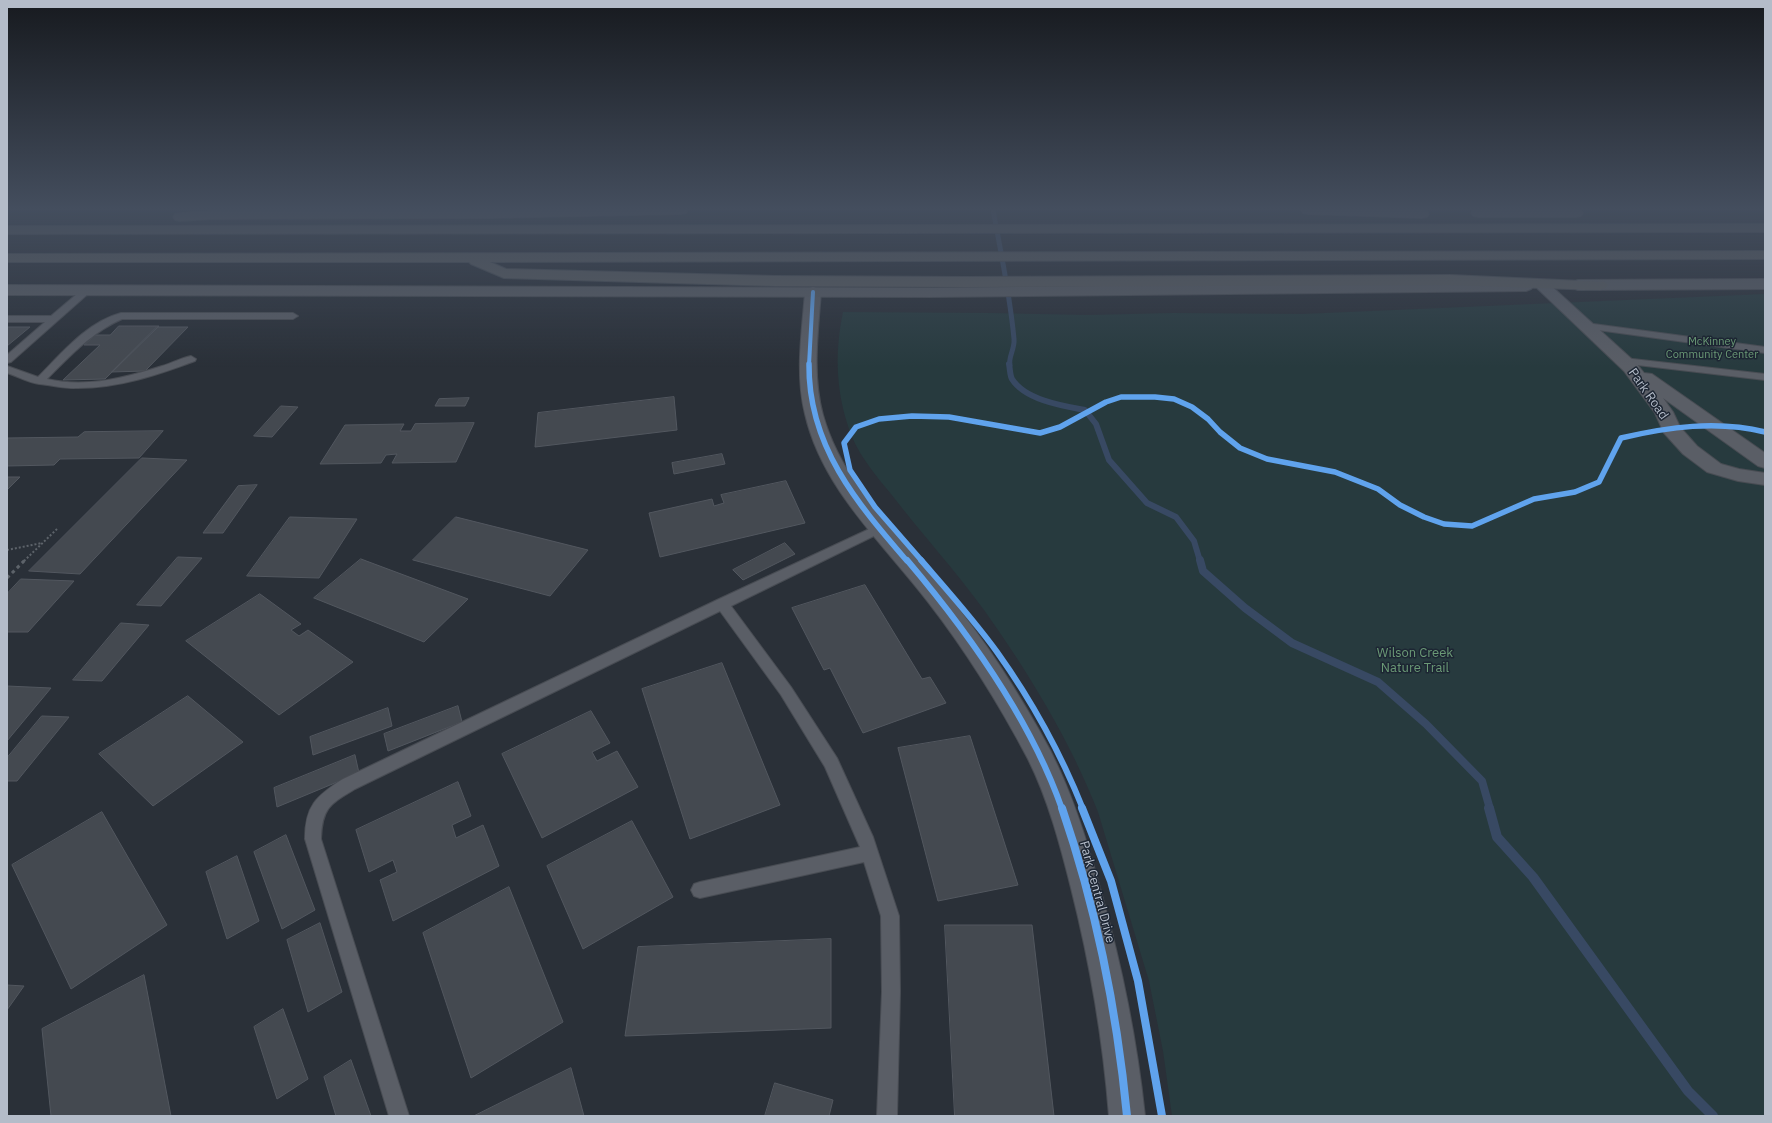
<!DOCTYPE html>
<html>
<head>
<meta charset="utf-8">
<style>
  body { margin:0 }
  #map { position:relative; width:1772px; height:1123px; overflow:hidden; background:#2a3038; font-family:"IBM Plex Sans",sans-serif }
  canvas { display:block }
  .frame { position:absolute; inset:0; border:8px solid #b4bcc9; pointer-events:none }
</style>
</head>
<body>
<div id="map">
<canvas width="1772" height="1123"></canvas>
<div class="frame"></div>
</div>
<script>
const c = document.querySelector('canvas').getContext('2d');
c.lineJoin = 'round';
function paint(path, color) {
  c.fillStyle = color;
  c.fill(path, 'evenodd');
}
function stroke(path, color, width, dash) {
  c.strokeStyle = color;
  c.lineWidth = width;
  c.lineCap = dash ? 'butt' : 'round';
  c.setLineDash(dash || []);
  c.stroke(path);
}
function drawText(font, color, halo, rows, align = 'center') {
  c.font = font + ' "IBM Plex Sans",sans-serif';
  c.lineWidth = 3;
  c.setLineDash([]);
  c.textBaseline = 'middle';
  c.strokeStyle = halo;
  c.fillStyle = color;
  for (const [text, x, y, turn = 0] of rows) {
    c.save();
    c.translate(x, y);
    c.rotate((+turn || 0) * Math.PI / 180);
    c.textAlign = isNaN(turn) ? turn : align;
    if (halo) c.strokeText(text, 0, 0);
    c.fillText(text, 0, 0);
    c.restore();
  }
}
const green = new Path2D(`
  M1765 294V1116H1172L1163 1051 1149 981 1098 812C1070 740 1028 672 984 610 955 570 921 533 891 494 877 477 861 458 852 437 836 396 834 355 843 312L988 313 1088 315 1173 313 1302 314Z`);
const streamFar3 = new Path2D(`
  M993 210C1001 253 1010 295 1014 339 1015 349 1008 357 1010 365`);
const streamFar2 = new Path2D(`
  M1009 364C1010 369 1010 376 1012 379 1025 400 1063 406 1085 410L1096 424 1109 460 1147 503 1176 517 1194 541 1200 561`);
const streamFar1 = new Path2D(`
  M1200 560 1203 571 1245 608 1292 643 1378 682 1426 724 1482 781 1490 809`);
const stream = new Path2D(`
  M1489 808 1497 837 1533 877 1688 1091 1713 1116`);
const building = new Path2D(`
  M119 326H159L105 379 63 380 100 345H84L95 335H110Z
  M7 327H30L7 346Z
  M157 327H188L145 371 112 372Z
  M674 397 677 430 535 447 538 413Z
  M469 398 465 406H435L439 399Z
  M281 406 298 407 272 437 254 436Z
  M474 423 456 462 392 463 397 454 386 455 381 463 320 464 345 425 404 424 400 431H411L415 424Z
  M163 431 139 458 60 459 54 465 7 466V438L78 437 84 432Z
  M722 454 725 464 674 474 672 463Z
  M142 458 187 460 80 574 29 571Z
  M7 477H20L7 490Z
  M786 481 805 523 660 557 649 513 712 499 714 506 724 503 721 495Z
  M257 485 223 533H203L238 486Z
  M290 517 357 519 319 578 247 576Z
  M456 517 588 550 550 596 413 560Z
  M785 543 795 554 743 580 733 570Z
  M178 557 202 558 161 606 137 605Z
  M361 559 468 599 424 642 314 598Z
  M21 579 74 581 28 632H7V594Z
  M865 585 922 679 930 677 946 703 863 733 830 668 824 670 792 608Z
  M260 594 301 624 291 630 299 636 308 630 353 662 279 715 186 641Z
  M121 623 149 625 102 681 73 680Z
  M722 663 780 805 690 839 642 689Z
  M7 686 51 688 7 741Z
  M188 696 243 742 153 806 99 754Z
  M458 706 462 722 388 751 384 734Z
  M388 708 392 726 313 755 310 737Z
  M591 711 610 743 592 752 597 761 617 751 638 787 542 838 502 754Z
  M42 716 69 717 17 781H7V758Z
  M970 736 1018 885 938 901 898 748Z
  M355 755 359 773 277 807 274 788Z
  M458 782 471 816 452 825 456 838 483 825 499 866 393 921 380 880 397 872 393 860 369 872 356 830Z
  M102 812 167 925 71 989 12 865Z
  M632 821 673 897 583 949 547 866Z
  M286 835 315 910 282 929 254 852Z
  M237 856 259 921 227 939 206 872Z
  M509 887 563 1022 471 1078 423 933Z
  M320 923 342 992 308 1012 287 940Z
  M945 925H1032L1054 1116H955Z
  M831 939V1028L625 1036 638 947Z
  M144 975 171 1116H51L42 1029Z
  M7 985 24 986 7 1010Z
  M283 1009 308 1079 277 1099 254 1027Z
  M351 1060 371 1116H336L324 1077Z
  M571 1068 584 1116H474Z
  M775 1083 833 1100 829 1116H765Z`);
const pathFar1 = new Path2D(`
  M7 550 42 543
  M24 561 57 529`);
const path = new Path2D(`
  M7 578 25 560`);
const lane = new Path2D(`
  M87 287 90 288 92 290 90 292 11 362 7 363V355L45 322H7V316H51L84 288Z
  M121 313H293L298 316 293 319H122C92 332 70 356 47 379 86 388 125 378 162 366 172 363 181 358 191 356L196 359 195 361C157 375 119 388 78 388 65 389 52 385 39 384 29 383 17 376 7 373V366L38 377C62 353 87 322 121 313Z
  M1586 323 1765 347V353L1583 328 1581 326 1583 324Z
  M1624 358 1765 374V380L1620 363 1619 361 1620 359Z
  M880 524 884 525 886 528 884 531 731 606 791 687 837 758 873 837 899 916 900 992 897 1116H877L882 992 881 916 864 862 700 898 694 896 691 890 694 884 700 882 860 847 825 767 781 695 720 611 355 789C330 804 322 808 321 839L409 1116H389L305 839C305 806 316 796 343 779L717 600Z`);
const street = new Path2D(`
  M1543 281 1548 283 1636 363 1644 373 1652 374 1765 453V468L1758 466 1663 398 1673 412 1680 427 1697 446 1721 464 1739 469 1765 473V485L1738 481 1707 472 1683 454 1664 433 1655 413 1624 371 1538 289 1535 286 1538 283Z
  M813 287 819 289 821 292C818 332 812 375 823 415 843 486 900 535 944 590 985 640 1020 694 1050 750 1073 795 1088 843 1101 892 1122 966 1137 1040 1145 1116H1109C1103 1039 1090 963 1071 888 1060 844 1048 799 1028 759 999 704 966 651 928 602 883 543 822 489 805 414 795 374 802 332 805 292L807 289Z`);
const secondary = new Path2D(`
  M1765 279V289L1578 290 1573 288 1570 285 1573 282 1578 280Z
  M1526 281 1531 283 1534 286 1531 289 1526 291 930 297 7 295V285L930 288Z`);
const highway = new Path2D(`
  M688 210 686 213 681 214 491 218 211 219 180 221 175 220 173 217 175 214 180 213 211 211Z
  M1301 210H1423L1427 211 1429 214 1427 217 1422 218 1308 214 1303 213Z
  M1473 210H1581L1583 213 1581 216 1576 217H1478L1473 216 1471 213Z
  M1765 224V232L7 234V226Z
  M1765 251V259L490 262 506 269 775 276 966 277 1450 275 1605 282 1608 285 1605 288 1600 290 1450 285 966 287 775 286 504 278 471 264 469 262H7V254Z`);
const cyclewayFar3 = new Path2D(`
  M809 365 813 292`);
const cyclewayFar2 = new Path2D(`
  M809 364C808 446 857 503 907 561
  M922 561 875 507 850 470 844 443 856 427 879 419 912 416 949 417 1040 433 1060 427 1106 402 1121 397H1155L1174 399 1192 407 1208 419 1220 432 1240 448 1267 459 1335 472 1378 489 1400 505 1424 517 1444 524 1472 526 1534 499 1575 492 1599 482 1621 438C1668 427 1717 420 1765 432`);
const cyclewayFar1 = new Path2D(`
  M907 560C968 632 1031 720 1062 809
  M921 560C947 590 974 620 997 652 1032 701 1061 754 1083 809`);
const cycleway = new Path2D(`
  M1062 808C1096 907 1117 1012 1127 1116
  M1082 808 1111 881 1138 981 1162 1116`);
const farParknames = [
  ["McKinney",1712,342],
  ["Community Center",1712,355]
];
const streetNames = [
  ["Park Road",1648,394,55],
  ["Park Central Drive",1097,892,75]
];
const parkNames = [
  ["Wilson Creek",1415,653],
  ["Nature Trail",1415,668]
];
paint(green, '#273a3e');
stroke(streamFar3, '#384963', 5);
stroke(streamFar2, '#384963', 6);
stroke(streamFar1, '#384963', 8);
stroke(stream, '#384963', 10);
paint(building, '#444950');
stroke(building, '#52575f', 1);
stroke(lane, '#484c53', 2);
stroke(street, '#484c53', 2);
stroke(secondary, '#484c53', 2);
stroke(highway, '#474c53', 2);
stroke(pathFar1, '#5d636a', 2, [2, 2]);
stroke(path, '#5d636a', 3, [3.5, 3.5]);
paint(lane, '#5a5e66');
paint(street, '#5a5e66');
paint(secondary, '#595d64');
paint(highway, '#5a5d60');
stroke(cyclewayFar3, '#60a3ed', 4);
stroke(cyclewayFar2, '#60a3ed', 5.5);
stroke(cyclewayFar1, '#60a3ed', 6);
stroke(cycleway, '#60a3ed', 8);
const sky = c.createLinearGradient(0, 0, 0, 367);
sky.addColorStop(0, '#171a1f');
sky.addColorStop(0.57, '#444e5e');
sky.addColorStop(1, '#444e5e00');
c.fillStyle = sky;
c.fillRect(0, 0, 1772, 367);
drawText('11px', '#6b9a76', '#1d2633', farParknames);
drawText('13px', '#b4bcc9', '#1d2633', streetNames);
drawText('13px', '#6b9a76', '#1d2633', parkNames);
</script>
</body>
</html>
